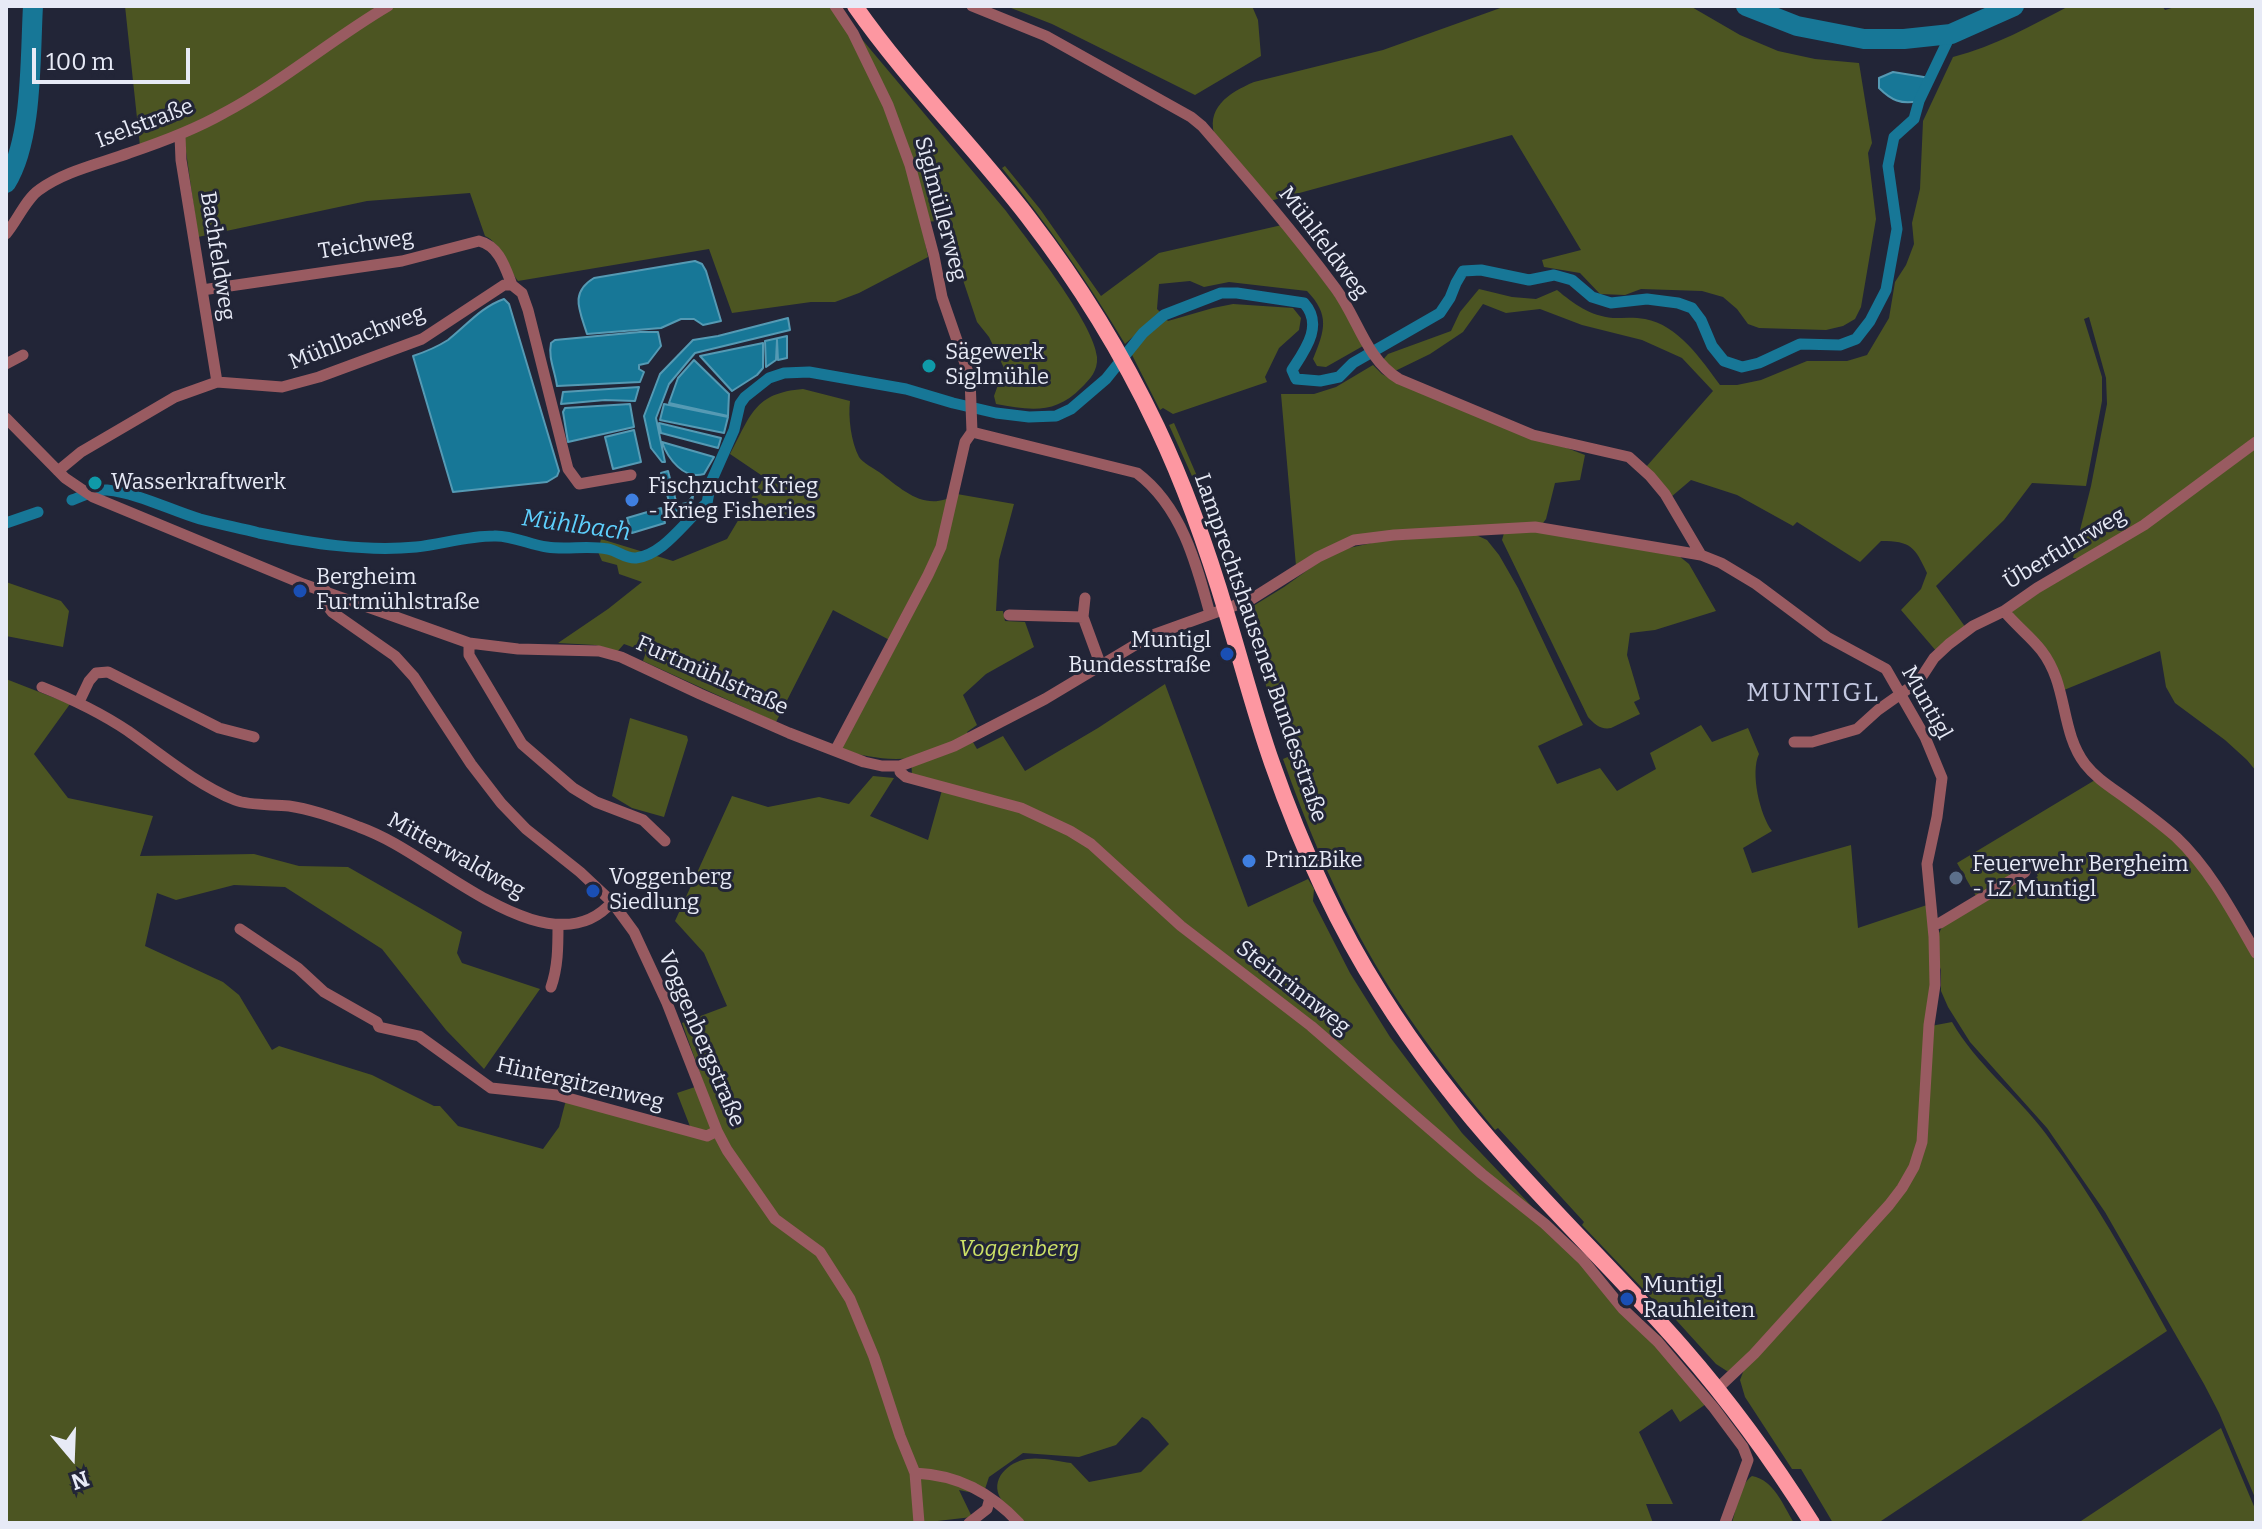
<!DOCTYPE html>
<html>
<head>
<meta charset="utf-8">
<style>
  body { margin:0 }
  #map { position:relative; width:2262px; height:1529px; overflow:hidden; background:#222537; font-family:Bitter,serif }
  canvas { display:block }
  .frame { position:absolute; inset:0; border:8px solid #e7eaf6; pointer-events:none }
  .north { position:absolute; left:32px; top:1417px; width:80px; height:80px; -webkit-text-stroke:6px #222537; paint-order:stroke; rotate:161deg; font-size:22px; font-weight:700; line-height:32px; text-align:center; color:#e7eaf6 }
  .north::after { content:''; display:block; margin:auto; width:28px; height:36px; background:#e7eaf6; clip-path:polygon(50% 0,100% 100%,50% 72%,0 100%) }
  .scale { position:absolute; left:32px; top:48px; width:158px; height:36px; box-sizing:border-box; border:4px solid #e7eaf6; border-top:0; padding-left:10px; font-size:24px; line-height:28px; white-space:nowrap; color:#e7eaf6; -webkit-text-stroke:6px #222537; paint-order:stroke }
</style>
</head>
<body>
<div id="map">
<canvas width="2262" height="1529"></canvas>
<div class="frame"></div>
<div class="north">N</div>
<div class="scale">100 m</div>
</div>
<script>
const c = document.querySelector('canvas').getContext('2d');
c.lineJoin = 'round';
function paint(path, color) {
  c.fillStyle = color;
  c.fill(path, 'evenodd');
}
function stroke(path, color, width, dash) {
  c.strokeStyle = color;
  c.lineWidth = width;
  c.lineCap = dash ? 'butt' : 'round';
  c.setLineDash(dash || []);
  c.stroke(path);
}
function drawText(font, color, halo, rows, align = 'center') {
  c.font = font + ' Bitter,serif';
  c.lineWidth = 6;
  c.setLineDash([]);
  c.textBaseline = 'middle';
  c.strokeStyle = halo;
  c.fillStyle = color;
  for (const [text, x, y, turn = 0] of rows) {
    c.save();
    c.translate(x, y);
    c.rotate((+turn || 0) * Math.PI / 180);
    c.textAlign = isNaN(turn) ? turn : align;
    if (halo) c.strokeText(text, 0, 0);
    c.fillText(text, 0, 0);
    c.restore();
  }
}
const green = new Path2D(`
  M125 6H834L1006 211C1028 241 1094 323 1097 357 1098 371 1090 379 1081 388 1055 415 1029 410 996 404L994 396 1004 368 989 337 977 322 954 253 940 221 921 222 928 257 859 293 835 302H811L732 313 709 249 518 281C506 266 501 243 485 236L470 193 367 201 198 237 183 130 140 146Z
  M1006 6H1252L1258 20 1261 56 1195 95 1052 24Z
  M1506 6H1690L1740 35 1778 51 1815 59 1859 63 1872 143 1868 153 1876 219 1861 307 1855 319 1843 326 1826 330 1759 328 1748 324 1737 309 1723 297 1702 291 1641 289 1625 295 1600 294 1580 273 1544 267 1542 260 1581 250 1512 135 1270 201 1216 139C1204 109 1228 93 1254 82L1383 50Z
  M2069 6H2162L2165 10 2178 6H2256V439L2156 513 2083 559 2073 558 2091 486 2107 404 2106 378 2089 317 2084 319 2102 377V401L2086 486 2032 483 2004 520 1936 586 1966 628 1937 652 1901 610 1921 589 1927 573C1915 547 1911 541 1881 541L1860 562 1797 522 1793 526 1737 495 1691 480 1671 497 1646 467 1713 391 1682 358 1642 340 1582 325 1540 309 1506 313 1483 304 1463 332 1430 354 1393 372 1381 362 1388 354 1451 331 1460 312 1479 289 1512 297 1536 299 1557 290C1574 304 1590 316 1613 318 1623 318 1635 317 1645 319 1678 325 1701 359 1720 385H1737L1761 380 1807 361H1847L1867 355 1889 318 1895 282 1906 265 1914 244 1912 223 1920 189 1923 121 1953 57C1995 46 2031 26 2069 6Z
  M1005 166 1040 209 1101 296 1159 253 1282 225 1340 303 1363 346 1326 367 1317 366 1313 359C1325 330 1330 315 1307 291L1229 282 1204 287 1190 281 1159 284 1157 309 1160 312 1125 344C1088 282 1047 224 1002 168Z
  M1233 304 1293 308 1301 318 1299 330 1279 348 1265 377 1267 382 1173 414 1163 408 1160 410 1130 351 1166 319 1168 321 1213 308Z
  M1373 365 1382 374 1397 382 1585 455 1580 480 1555 483 1546 519 1543 523 1381 532 1296 566 1281 394H1314L1336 387Z
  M803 389 850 401C848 417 851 442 859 457 863 463 873 468 879 472 904 491 926 513 957 494L1014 504 999 560 996 611H1003L1005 621 1025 622 1034 647 986 674 963 695 977 725 967 732 977 749 1003 736 1025 771 1098 728 1165 684 1248 907 1308 879 1314 889 1313 901 1350 973 1390 1037 1462 1133 1636 1316 1661 1337 1706 1404 1680 1422 1672 1409 1639 1432 1673 1504H1646L1653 1523H1022C1015 1516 1006 1508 1001 1499 989 1480 1008 1462 1027 1459 1041 1457 1058 1461 1071 1463L1089 1482 1141 1472 1169 1444 1148 1420 1142 1417 1116 1445 1079 1457 1023 1453 989 1477 983 1495 959 1490 972 1517 920 1523H6V679L70 704 34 754 68 798 153 816 140 856 254 854 299 866 348 867 462 932 457 953 462 963 540 989 484 1069 446 1030 382 949 285 887 234 885 176 900 157 893 145 946 223 982 239 995 272 1050 279 1046 372 1075 434 1106H440L458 1126 543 1149 559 1127 566 1100 691 1129 677 1093 704 1084 682 1023 727 1006 704 953 675 921 732 796 768 807 819 797 849 804 873 776 894 778 870 816 928 840 944 783 912 775 911 758C886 761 865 756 841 750L897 644 833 610 776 722 643 661 646 652 624 644 617 652 595 645 558 643 608 609 642 582 619 574 617 565 602 561 598 552 601 539 673 561 727 539 764 477 730 454C751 415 754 393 803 389Z
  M1174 423 1200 483 1196 485 1169 425Z
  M2256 446V771L2247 760 2225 740 2175 703 2166 687 2160 651 2064 690 2013 616 2012 611Z
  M1536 531 1679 556 1689 564 1716 611 1655 630 1630 633 1627 655 1640 699 1634 702 1640 714 1611 728C1601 730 1594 724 1588 717L1502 540 1504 533Z
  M1474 534 1487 540 1499 555 1518 588 1583 725 1538 746 1557 784 1600 768 1617 791 1656 769 1650 753 1701 725 1712 742 1748 728 1759 754C1750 773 1760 815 1772 831L1743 848 1752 873 1851 845 1858 928 1927 905 1932 973 1922 1115 1915 1158 1900 1187 1730 1373 1716 1364 1667 1310 1664 1311 1582 1225 1584 1222 1498 1128 1495 1130C1446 1070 1398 1008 1361 939 1330 882 1305 821 1283 759L1290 756 1271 703 1245 611 1284 587 1323 559 1344 549 1381 541Z
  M6 582 61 601 69 611 63 647 6 636Z
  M630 718 687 736 688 740 664 817 632 808 612 796Z
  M2095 780C2128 804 2166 828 2192 859 2217 890 2236 926 2256 960V1500L2219 1413 2204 1384 2105 1212 2047 1128 1970 1042 1948 1007 1941 991V970L1938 962 1937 937 1942 927 2017 883 2023 885 2038 876 2027 859 2012 868 2009 876 1976 896 1957 863Z
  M1952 1022C1976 1064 2017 1095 2046 1134 2093 1196 2130 1263 2167 1331L1878 1523H1833L1801 1469H1792L1745 1397 1740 1380 1745 1367 1916 1168 1931 1026Z
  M2221 1428 2256 1511V1523H2078Z
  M1752 1476C1774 1480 1783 1505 1794 1523H1732C1737 1507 1739 1485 1752 1476Z`);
const water = new Path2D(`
  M1893 72 1930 78 1919 101C1901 105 1891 100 1879 88V78Z
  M695 261 702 264 706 271 721 321 703 325 694 319H681L661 328 587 334C580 311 569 293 594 278Z
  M504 299 509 304 559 471 557 476 547 482 453 492 413 356C425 352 437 347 448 340 467 325 481 307 504 299Z
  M788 318 790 330 695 353 669 384 656 418 665 462H662L651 448 644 416 660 374 693 340 718 336Z
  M640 332H658L661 346 648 363 639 365V369L644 372 640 382 557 386C555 371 548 358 551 343L555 340Z
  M787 336V358L778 360 777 340 776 360 766 367 765 341Z
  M763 343V368L757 375 732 391 700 356Z
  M694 360 729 394 728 416 669 403 678 378Z
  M639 387 635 401 605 400 561 404 563 392Z
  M630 404 634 427 568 442 563 412 565 408Z
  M664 404 728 417 724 433 660 420Z
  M659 423 721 438 718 448 661 433Z
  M634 430 641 462 613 469 605 437Z
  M662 442 714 457 704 474C684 480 668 459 662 442Z
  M668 471 677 505 687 503 693 496 691 507 672 512 661 473Z
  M661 508 665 523 632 533 627 518Z`);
const canal = new Path2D(`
  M72 500C83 496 95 489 107 490 138 493 170 510 200 519 219 524 239 528 259 533 310 543 364 552 416 547 442 544 468 536 494 536 512 535 530 545 547 547 568 550 587 545 608 549 618 551 626 559 636 558 665 554 684 521 707 503L711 482 734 430 740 404 745 397 769 378 784 373 809 372 906 389 953 403 996 413 1029 417 1056 416 1071 409 1106 379 1143 333 1164 315 1221 293H1237L1304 303C1324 325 1305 350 1292 370L1296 379 1320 381 1339 377 1353 363 1440 313 1450 298 1456 283 1463 271 1481 270 1529 280 1554 275 1572 280 1592 297 1611 303 1647 299 1678 303 1692 308 1701 320 1712 346 1724 361 1742 367 1759 363 1800 344 1840 345 1856 339 1870 321 1886 290 1897 229 1888 166 1894 137 1914 119 1919 101 1951 34
  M6 523 38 512`);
const river = new Path2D(`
  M1746 6 1797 26 1864 39H1904L1951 34 2014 6
  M6 183C33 140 30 57 33 6`);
const minor = new Path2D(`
  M835 6 853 33 888 105 910 165 934 256 942 297 970 378 972 432
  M972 6 1046 36 1191 117 1202 126C1248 179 1294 232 1336 289 1358 319 1366 359 1399 379L1533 435 1629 457 1650 476 1665 494 1701 555
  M180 136 181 160 217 382
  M6 234C17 221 26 199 39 190 65 171 99 164 129 153 162 142 194 130 224 113 282 82 332 39 388 6
  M202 290 402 261 479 241C499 246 505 267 512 285
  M6 364 23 355
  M6 418 65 478 93 497 303 584 469 643 518 649 599 651 621 657 700 694 789 733 864 762 882 766H900L954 746 1045 699 1150 636 1250 600 1318 557 1354 540 1394 535 1535 527 1701 555 1721 563 1756 584 1827 637 1886 669 1925 737 1942 778 1937 817 1927 864 1934 937 1935 985 1929 1025 1922 1142 1914 1167 1902 1188 1889 1205 1754 1354 1717 1389
  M58 471 81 452 175 397 217 382 282 387 319 377 422 339 504 285H512L522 293 528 310 568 469 579 484 631 475
  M326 591C324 600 326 605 332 612L395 656 414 677 471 764 501 803 526 829 580 872 612 902 634 932 667 1003 717 1131 727 1150 775 1219 820 1252 850 1299 874 1357 900 1436 915 1473 919 1523
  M2004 611C2025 636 2044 644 2056 678 2066 706 2066 739 2085 764 2095 777 2109 786 2123 796 2141 809 2159 822 2176 837 2210 869 2233 913 2256 953
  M1009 615 1083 617 1101 666
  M1083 617 1085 598
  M469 643V655L522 744 573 788 596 802 643 820 665 841
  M42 687C72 699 101 713 128 731 162 755 196 784 235 800 250 806 272 804 289 806 310 809 339 819 359 827 384 836 406 850 428 864 476 893 563 959 612 902
  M79 702 89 681 96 673 108 672 219 728 254 737
  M1794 742H1812L1857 729 1878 710 1919 681 1934 658 1949 644 1973 626 2004 611 2037 588 2144 525 2256 442
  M835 751 928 575 941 547 965 442 972 432 1137 473C1181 506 1196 562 1210 614
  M900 766V772L906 777 1021 808 1070 831 1091 844 1181 926 1311 1026 1482 1174 1545 1224 1583 1260 1623 1309 1658 1342 1714 1408 1743 1447 1748 1460 1725 1523
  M1933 925 1940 923 2025 872
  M240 929 298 968 324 992 377 1022 379 1027 419 1036 491 1088 557 1095 707 1136 717 1131
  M551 987C558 967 558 947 558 925
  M915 1473C958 1475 990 1492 1019 1523
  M969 1523 987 1509 990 1498`);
const primary = new Path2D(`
  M855 6C907 81 973 145 1028 217 1078 282 1122 353 1157 427 1186 488 1208 551 1227 615 1242 664 1255 715 1272 763 1300 843 1335 922 1381 994 1418 1053 1461 1108 1508 1160 1565 1224 1626 1283 1682 1347 1730 1402 1773 1461 1812 1523`);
const markers = [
  [929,366,8,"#0f9aa8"],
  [95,483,8,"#0f9aa8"],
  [632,500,8,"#3f7fe0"],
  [300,591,8,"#1a4fb4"],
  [1227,654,8,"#1a4fb4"],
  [1249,861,8,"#3f7fe0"],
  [1956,878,8,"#5c6f8a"],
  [593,891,8,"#1a4fb4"],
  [1627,1299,8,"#1a4fb4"]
];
const streetNames = [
  ["Iselstraße",145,124,-21],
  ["Siglmüllerweg",940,209,75],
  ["Mühlfeldweg",1323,243,53],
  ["Teichweg",366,245,-9],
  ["Bachfeldweg",217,256,81],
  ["Mühlbachweg",357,338,-21],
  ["Überfuhrweg",2065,549,-31],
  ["Lamprechtshausener Bundesstraße",1260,648,71],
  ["Furtmühlstraße",712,676,24],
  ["Muntigl",1926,703,61],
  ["Mitterwaldweg",456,856,29],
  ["Steinrinnweg",1293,988,38],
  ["Voggenbergstraße",701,1039,67],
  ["Hintergitzenweg",580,1084,13]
];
const poiNames = [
  ["Sägewerk",945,353],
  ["Siglmühle",945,378],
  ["Wasserkraftwerk",111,483],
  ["Fischzucht Krieg",648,487],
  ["- Krieg Fisheries",648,512],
  ["Bergheim",316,578],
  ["Furtmühlstraße",316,603],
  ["Muntigl",1211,641,"right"],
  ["Bundesstraße",1211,666,"right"],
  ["PrinzBike",1265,861],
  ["Feuerwehr Bergheim",1972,865],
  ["- LZ Muntigl",1972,890],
  ["Voggenberg",609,878],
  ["Siedlung",609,903],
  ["Muntigl",1643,1286],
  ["Rauhleiten",1643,1311]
];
const parkNames = [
  ["Voggenberg",1019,1250]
];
const waterNames = [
  ["Mühlbach",576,526,8]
];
const quarterNames = [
  ["MUNTIGL",1813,694]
];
paint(green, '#4c5522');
paint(water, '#177797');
stroke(water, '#559ab4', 2);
stroke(canal, '#177797', 11);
stroke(river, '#177797', 20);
stroke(minor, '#995b61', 11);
stroke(primary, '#fd97a1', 16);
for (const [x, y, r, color] of markers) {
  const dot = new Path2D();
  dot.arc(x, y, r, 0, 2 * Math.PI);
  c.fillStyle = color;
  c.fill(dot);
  stroke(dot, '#222537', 3);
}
drawText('22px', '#e7eaf6', '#222537', streetNames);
drawText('22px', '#e7eaf6', '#222537', poiNames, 'left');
drawText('italic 22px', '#cde166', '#222537', parkNames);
drawText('italic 24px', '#5ed0fd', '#222537', waterNames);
c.letterSpacing = '2px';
drawText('26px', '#c3c8e0', '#222537', quarterNames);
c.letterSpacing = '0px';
</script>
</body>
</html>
